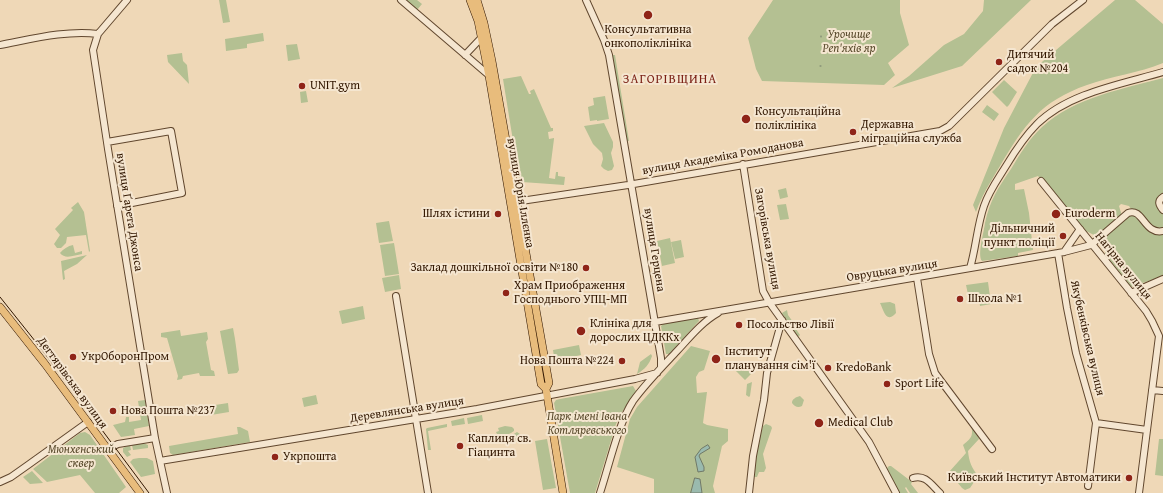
<!DOCTYPE html>
<html>
<head>
<meta charset="utf-8">
<style>
  body { margin:0 }
  canvas { display:block; background:#efd8b7 }
</style>
</head>
<body>
<canvas width="1163" height="493"></canvas>
<script>
const c = document.querySelector('canvas').getContext('2d');
c.lineJoin = 'round';
function paint(path, color) {
  c.fillStyle = color;
  c.fill(path, 'evenodd');
}
function stroke(path, color, width, dash) {
  c.strokeStyle = color;
  c.lineWidth = width;
  c.lineCap = dash ? 'butt' : 'round';
  c.setLineDash(dash || []);
  c.stroke(path);
}
function drawText(font, color, halo, rows, align = 'center') {
  c.font = font + ' "Gentium Book Plus",serif';
  c.lineWidth = 4;
  c.setLineDash([]);
  c.textBaseline = 'middle';
  c.strokeStyle = halo;
  c.fillStyle = color;
  for (const [text, x, y, turn = 0] of rows) {
    c.save();
    c.translate(x, y);
    c.rotate((+turn || 0) * Math.PI / 180);
    c.textAlign = isNaN(turn) ? turn : align;
    if (halo) c.strokeText(text, 0, 0);
    c.fillText(text, 0, 0);
    c.restore();
  }
}
const green = new Path2D(`
  M219 0H226L230 22 223 23Z
  M406 0H417L422 4 417 10Z
  M773 0H900V13L909 45 888 63 895 75 884 85 762 81 756 69 748 38Z
  M984 0H1031L962 66 892 88 909 76 944 45 964 34 983 11Z
  M1115 0H1135L1163 24V63C1139 73 1111 76 1087 85 1041 101 1024 125 1000 166 991 181 982 195 976 212L973 205 1004 128 1036 67Z
  M263 33 264 41 247 44V48L226 51 225 39Z
  M297 44 300 59 288 61 286 45Z
  M182 53 183 61 187 65 189 84 168 62 167 55Z
  M613 55H615L629 141H626L612 56Z
  M521 76 529 94H531L530 91 534 89 551 128H553V131L548 132 549 139 554 138V139L549 178 555 179 556 172H558V176L565 177 564 185 522 182 519 178 503 79Z
  M1163 78V276L1131 287 1105 254V245L1098 236H1096L1082 229 1038 176 1015 184V190L1024 189 1029 213 1033 250 1018 253V256L982 261C977 255 984 232 985 223 990 200 998 188 1011 169 1020 154 1029 139 1042 127 1075 97 1123 89 1163 78ZM1121 204 1129 206 1131 209 1122 216 1119 206Z
  M1004 80 1017 92 1009 105 1007 107 992 92Z
  M306 91 308 102 301 103 300 92Z
  M605 96 609 119 597 121V120L590 121 588 107 594 105 593 98Z
  M987 105 999 114 994 121 982 112Z
  M604 123 613 142V147L611 153 614 166 612 170 608 171 604 169 601 166 603 159 602 153 593 144 584 126Z
  M786 188 788 197 780 199 778 190Z
  M78 202 84 212 90 251 89 252 86 235 67 237 66 243 61 248H57L54 244 60 235 55 229 73 210 71 208Z
  M786 204 789 219 780 220 777 205Z
  M389 221 393 241 379 243 376 223Z
  M670 238 675 263 662 266 657 241Z
  M681 240 684 257 675 259 671 242Z
  M394 243 399 274 385 276 380 245Z
  M73 245 75 253 82 251V254C75 255 65 260 60 253 63 249 68 246 73 245Z
  M87 255 77 264 64 271 65 279 63 280 61 261Z
  M399 275 401 289 385 292 382 278Z
  M988 282 991 304 980 306 979 298 969 299 966 285Z
  M890 302 895 304 896 313C886 324 884 311 880 303Z
  M363 306 365 319 342 324 339 311Z
  M787 310 788 315 793 322 792 323 800 335 798 337 783 315 782 313Z
  M698 318 699 321 669 354H666L661 326 664 323Z
  M233 328C236 342 237 356 239 370L237 373 228 374 220 331Z
  M180 330 181 336 207 332 208 339 206 342 211 370 214 371 215 376H200L199 373 183 376 182 379 177 380 178 376 167 338 161 337V333Z
  M579 345 581 355 572 357 573 360 555 364 553 350Z
  M691 346 710 351 704 370 699 372 696 377 697 393 707 392 703 423 707 425 728 429V441L722 446 713 486 715 493H654V479L617 467 630 419 637 407Z
  M651 354 652 356C649 365 645 369 637 374L640 362Z
  M734 367 749 369 751 374 745 380 735 370Z
  M752 382 750 396 749 397 746 395 747 384Z
  M633 386 636 391 622 412 616 424 595 493H570L554 403 556 400 560 399Z
  M316 395 318 404 304 407 302 398Z
  M800 396 804 400 802 406C798 408 795 407 792 403 792 399 796 397 800 396Z
  M145 400 149 426 134 429 135 435 121 437 113 425 125 422 126 417H129V422L141 420 138 401Z
  M228 403 229 412 211 415 209 406Z
  M482 415 483 421 468 424 467 418Z
  M464 418 465 424 452 426 451 421Z
  M447 424V427L428 431 431 450H428L426 429 427 428Z
  M766 424 771 426 772 428 763 454 766 468 764 472H759L757 477H753L756 452 763 426Z
  M971 424 978 434 979 439 968 451C969 462 972 468 978 476L970 488 965 490 962 488 949 472 966 453 963 445C973 437 973 435 971 424Z
  M505 426 512 427 514 429V431C509 435 502 437 497 434L496 432 499 431 498 428Z
  M237 427H240L248 431 250 442 173 455 170 453 169 446 238 434Z
  M85 432 90 435 126 487 119 493H95L80 475 47 482 33 469 80 433Z
  M517 432 527 439 516 441 510 438 509 437Z
  M547 439 556 488 543 490 535 441Z
  M1159 439H1163V476L1155 475Z
  M143 443 148 445V448L133 450 132 445Z
  M130 445 131 450 128 451 131 455 127 457 123 452V448Z
  M139 458H147L153 461 155 474 141 477 130 462 133 459Z
  M889 466H891L912 482 911 484 918 493H910L906 487 905 488 908 493H899L886 469Z
  M32 471 43 483 30 484 23 477Z`);
const water = new Path2D(`
  M708 445 710 448 700 454 699 456 704 467V471L698 472 695 457 701 449Z
  M695 478 700 479 702 493H691Z`);
const stream = new Path2D(`
  M821 37V36
  M820 66H821`);
const minor = new Path2D(`
  M127 0 98 34 93 50 108 149 155 438 167 493
  M401 0 491 77
  M586 0 604 40 609 55 661 358V368
  M0 45C32 39 66 30 98 34
  M465 55 483 36
  M107 142 171 131 182 193 117 206
  M743 164 763 291 769 302 869 442 896 493
  M1041 181 1146 311 1152 321 1159 336 1139 493
  M1163 197C1157 201 1159 205 1163 210
  M512 200 521 201 628 185 940 131 949 126 1052 24 1083 0
  M1064 252 1080 229
  M1058 253 1067 308 1076 353 1096 423 1088 486
  M970 268C976 248 977 226 984 206 989 191 998 179 1006 166 1015 151 1025 136 1037 124 1068 93 1122 84 1163 72
  M917 278 929 354 935 373 992 449
  M1131 293 1163 279
  M396 296 428 493
  M655 322 1064 252 1091 245 1128 213C1143 207 1144 235 1163 231
  M1152 390 1163 391
  M1096 423 1147 430
  M107 449 118 444 155 438
  M160 461 477 409 635 379 657 373
  M913 478C926 474 932 486 940 493
  M0 482 11 477 28 465 88 422
  M600 493C609 466 618 424 633 401 646 383 662 367 677 351 690 337 702 322 718 313
  M749 493 753 456 764 400 767 373 782 320`);
const major = new Path2D(`
  M470 0 478 21 489 76 541 384 546 389 563 493
  M477 0 484 23 492 61 549 383 546 389
  M0 307 45 364 140 493`);
const tram = new Path2D(`
  M0 297 43 351 149 493`);
const markers = [
  [648,15,5,"#8f2418"],
  [999,62,4,"#8f2418"],
  [302,86,4,"#8f2418"],
  [746,119,5,"#8f2418"],
  [853,132,4,"#8f2418"],
  [498,214,4,"#8f2418"],
  [1056,214,5,"#8f2418"],
  [1063,236,4,"#8f2418"],
  [586,268,4,"#8f2418"],
  [506,293,4,"#8f2418"],
  [960,299,4,"#8f2418"],
  [739,325,4,"#8f2418"],
  [581,331,5,"#8f2418"],
  [73,357,4,"#8f2418"],
  [716,359,5,"#8f2418"],
  [622,361,4,"#8f2418"],
  [828,368,4,"#8f2418"],
  [887,384,4,"#8f2418"],
  [113,411,4,"#8f2418"],
  [819,423,5,"#8f2418"],
  [460,446,4,"#8f2418"],
  [275,457,4,"#8f2418"],
  [1129,478,4,"#8f2418"]
];
const poiNames = [
  ["Консультативна",648,30,"center"],
  ["онкополіклініка",648,44,"center"],
  ["Дитячий",1007,55],
  ["садок №204",1007,69],
  ["UNIT.gym",310,86],
  ["Консультаційна",755,112],
  ["поліклініка",755,126],
  ["Державна",861,125],
  ["міграційна служба",861,139],
  ["Шлях істини",490,214,"right"],
  ["Euroderm",1065,214],
  ["Дільничний",1055,229,"right"],
  ["пункт поліції",1055,243,"right"],
  ["Заклад дошкільної освіти №180",578,268,"right"],
  ["Храм Приображення",514,286],
  ["Господнього УПЦ-МП",514,300],
  ["Школа №1",968,299],
  ["Клініка для",590,324],
  ["дорослих ЦДККх",590,338],
  ["Посольство Лівії",747,325],
  ["Інститут",725,352],
  ["планування сім'ї",725,366],
  ["УкрОборонПром",81,357],
  ["Нова Пошта №224",614,361,"right"],
  ["KredoBank",836,368],
  ["Sport Life",895,384],
  ["Нова Пошта №237",121,411],
  ["Medical Club",828,423],
  ["Каплиця св.",468,439],
  ["Гіацинта",468,453],
  ["Укрпошта",283,457],
  ["Київський Інститут Автоматики",1121,478,"right"]
];
const parkNames = [
  ["Урочище",849,35],
  ["Реп'яхів яр",849,49],
  ["Парк імені Івана",587,417],
  ["Котляревського",587,431],
  ["Мюнхенський",81,450],
  ["сквер",81,464]
];
const streetNames = [
  ["вулиця Академіка Ромоданова",723,157,-10],
  ["вулиця Юрія Іллєнка",520,193,80],
  ["вулиця Ґарета Джонса",129,212,81],
  ["Загорівська вулиця",767,239,80],
  ["вулиця Герцена",654,250,81],
  ["Нагірна вулиця",1123,266,51],
  ["Овруцька вулиця",892,271,-9],
  ["Якубенківська вулиця",1087,338,77],
  ["Дегтярівська вулиця",72,383,54],
  ["Деревлянська вулиця",407,410,-9]
];
const neighbourhoodNames = [
  ["ЗАГОРІВЩИНА",670,80]
];
paint(green, '#b4c092');
paint(water, '#9abaae');
stroke(water, '#707968', 1);
stroke(stream, '#707968', 1);
stroke(minor, '#61472e', 8);
stroke(major, '#321700', 8);
stroke(minor, '#f5e6d0', 6);
stroke(major, '#e8bc7c', 7);
stroke(tram, '#321700', 1);
for (const [x, y, r, color] of markers) {
  const dot = new Path2D();
  dot.arc(x, y, r, 0, 2 * Math.PI);
  c.fillStyle = color;
  c.fill(dot);
  stroke(dot, '#f5e6d0', 1.5);
}
drawText('12px', '#321700', '#f5e6d0', poiNames, 'left');
drawText('italic 12px', '#594a2c', '#f5e6d0', parkNames);
drawText('12px', '#321700', '#f5e6d0', streetNames);
c.letterSpacing = '1px';
drawText('13px', '#7a1f14', '#f5e6d0', neighbourhoodNames);
c.letterSpacing = '0px';
</script>
</body>
</html>
